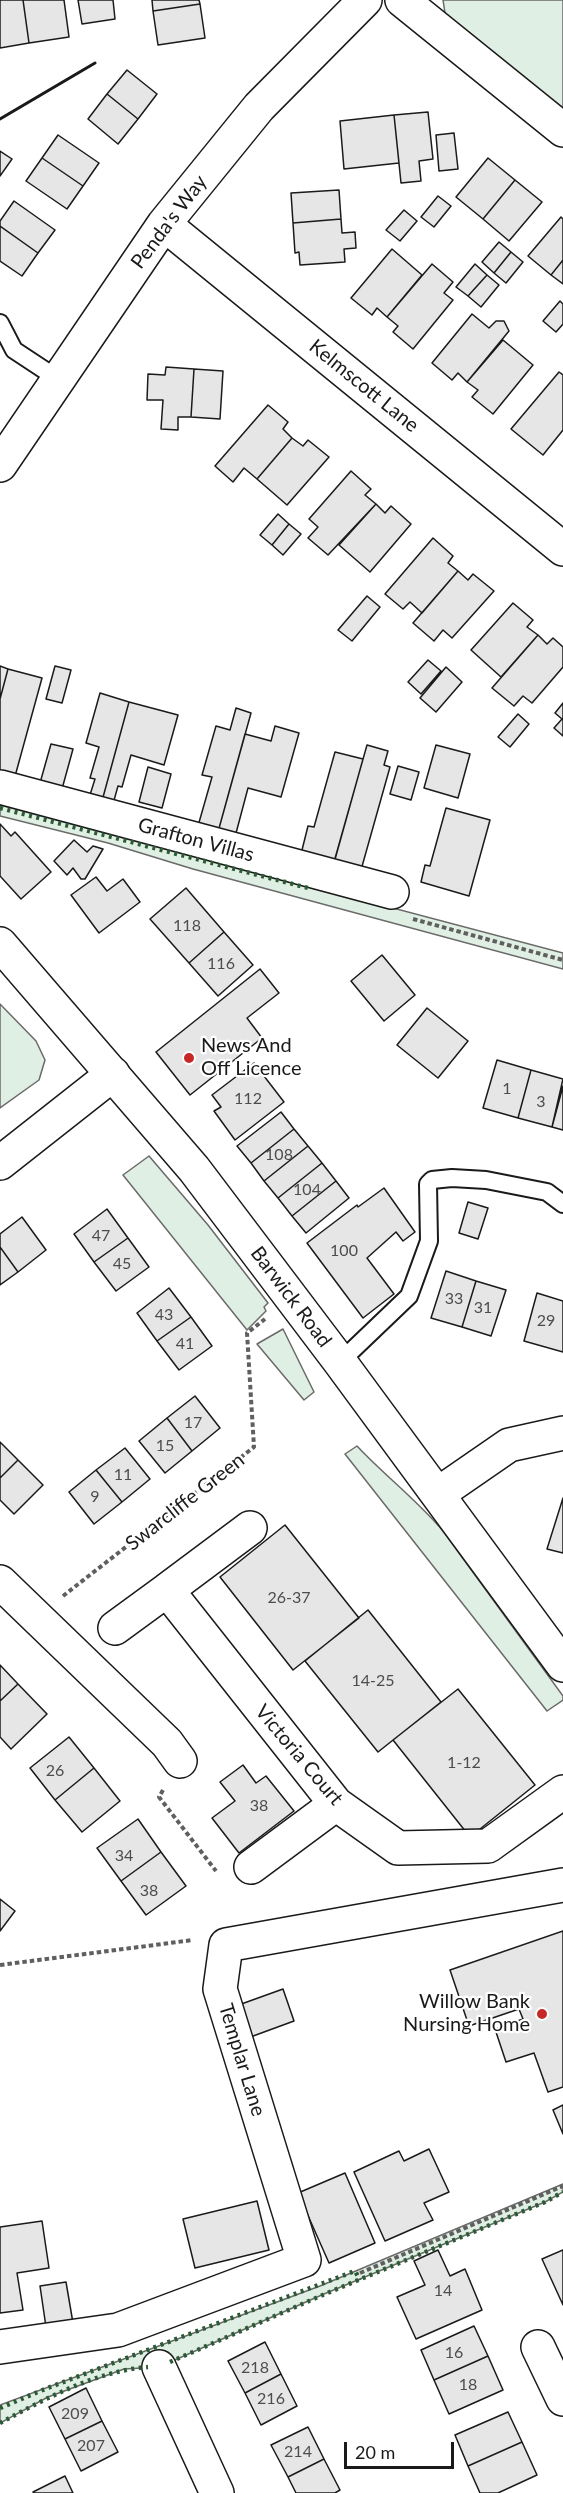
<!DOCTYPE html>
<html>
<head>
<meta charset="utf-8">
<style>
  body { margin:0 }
  #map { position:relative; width:563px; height:2493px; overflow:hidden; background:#fff; font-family:Lato,sans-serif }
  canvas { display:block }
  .scale { position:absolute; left:344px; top:2442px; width:110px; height:27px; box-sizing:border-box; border:3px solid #1a1a1a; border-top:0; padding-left:8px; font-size:18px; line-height:21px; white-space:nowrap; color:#1a1a1a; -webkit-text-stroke:4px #fff; paint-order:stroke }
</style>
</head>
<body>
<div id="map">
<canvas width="563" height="2493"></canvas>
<div class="scale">20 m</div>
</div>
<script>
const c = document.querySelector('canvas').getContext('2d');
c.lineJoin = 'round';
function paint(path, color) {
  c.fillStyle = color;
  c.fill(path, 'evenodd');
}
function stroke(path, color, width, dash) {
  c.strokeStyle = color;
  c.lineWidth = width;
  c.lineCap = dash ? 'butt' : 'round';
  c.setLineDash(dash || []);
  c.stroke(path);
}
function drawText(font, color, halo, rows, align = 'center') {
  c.font = font + ' Lato,sans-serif';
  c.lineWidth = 4.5;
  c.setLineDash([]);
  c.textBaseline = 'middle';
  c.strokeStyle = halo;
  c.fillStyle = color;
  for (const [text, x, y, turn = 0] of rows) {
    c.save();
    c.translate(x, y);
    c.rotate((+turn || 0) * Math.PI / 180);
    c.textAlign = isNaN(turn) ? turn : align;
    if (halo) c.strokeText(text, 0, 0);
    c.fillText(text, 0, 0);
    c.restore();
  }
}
const green = new Path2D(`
  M443 0H563V110L450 19 445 13Z
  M0 804 563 953V969L193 869 108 843 0 816Z
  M0 1004 36 1041 45 1060 39 1080 0 1108Z
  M149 1156 208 1225 268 1303 264 1307 266 1311 247 1330 123 1175Z
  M283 1329 314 1392 304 1400 257 1344Z
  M357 1446C384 1475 417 1500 443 1531L563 1696V1700L547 1711 345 1454Z
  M563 2184V2192L545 2202 324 2294 159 2367 124 2369 48 2397 0 2423V2405L320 2286Z`);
const building = new Path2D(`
  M0 0H23L29 43 0 48Z
  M23 0H64L69 37 29 43Z
  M78 0H113L115 19 82 24Z
  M152 0H199L200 4 153 11Z
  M200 4 205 38 158 45 153 11Z
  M127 70 157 94 138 119 107 94Z
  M107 94 138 119 118 144 88 119Z
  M428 112 433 159 419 161 421 181 401 183 394 115Z
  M394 115 399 163 344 169 340 121Z
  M454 133 458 169 439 171 436 135Z
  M58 135 99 163 83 186 42 158Z
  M0 151 12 159 0 176Z
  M42 158 83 186 67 209 26 181Z
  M488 158 515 180 483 219 456 197Z
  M515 180 542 202 509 241 483 219Z
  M339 190 341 219 293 223 291 193Z
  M438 196 451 206 434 227 421 217Z
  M14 201 55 230 38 253 0 226V221Z
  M404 210 417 221 400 241 386 230Z
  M561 217 563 219V260L551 275 528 256Z
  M341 219 342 233 355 232 356 248 344 249 345 262 300 265 299 252 295 253 293 223Z
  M0 226 38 253 22 276 0 261Z
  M499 242 511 252 494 273 482 262Z
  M392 249 422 275 387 317 377 308 372 315 351 298Z
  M511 252 523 262 506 283 494 273Z
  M563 260V284L551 275Z
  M432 264 453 282 444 293 453 300 413 349 393 332 398 326 387 317Z
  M475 264 487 275 468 296 456 287Z
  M487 275 499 285 481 307 468 296Z
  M560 301 563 304V324L556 332 543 321Z
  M472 314 489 328 496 321H504L509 331 467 382 458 373 452 380 432 363Z
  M503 340 533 365 493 414 472 397 478 390 467 382Z
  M166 367 194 369 191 417H178V430L161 429 163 400H147L148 374 165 375Z
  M194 369 223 371 220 419 191 417Z
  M559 372 563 375V430L543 455 511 429Z
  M268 405 288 422 283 429 292 438 257 479 244 468 233 482 215 466Z
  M292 438 303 446 308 440 329 457 287 505 257 479Z
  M351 471 371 489 365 495 376 504 328 555 308 538 318 527 309 519Z
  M376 504 385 513 391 506 411 524 370 572 339 545Z
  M278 514 289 524 272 545 260 535Z
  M289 524 301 534 283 555 272 545Z
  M433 538 453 556 448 563 458 571 422 613 410 602 403 609 385 594Z
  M458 571 468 580 473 574 494 591 452 638 443 630 434 641 413 623Z
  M367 596 380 607 352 641 338 630Z
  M513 603 533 620 527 627 538 635 501 677 471 650Z
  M538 635 547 644 553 638 563 647V667L532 703 523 696 514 706 492 688Z
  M428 660 441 671 421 694 408 682Z
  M0 666 8 669 0 699Z
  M55 666 71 670 62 703 46 699Z
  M446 667 462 682 436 712 420 698Z
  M8 669 42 678 14 780 0 776V699Z
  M100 693 129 702 102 801 89 798 95 779 90 778 99 747 86 743Z
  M129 702 178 715 164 765 131 755 122 787 118 786 113 804 102 801Z
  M563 703V736L554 728 562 719 555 713Z
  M236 708 251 713 218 832 198 826 212 777 202 775 216 726 230 730Z
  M518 714 529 724 510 747 498 737Z
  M275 726 299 733 281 797 248 788 235 837 218 832 245 734 271 741Z
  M51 744 73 749 62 789 40 783Z
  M367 745 388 751 384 765 390 767 361 870 334 862Z
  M436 745 470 754 458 798 424 788Z
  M335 752 363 759 334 863 301 854 308 826 314 827Z
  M398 766 419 772 411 800 390 794Z
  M148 767 171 774 162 808 139 802Z
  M446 808 490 820 469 896 421 882 425 865 430 866Z
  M0 824 11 836 15 832 51 872 21 899 0 876Z
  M74 840 87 852 93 846 103 849 85 879H81L73 868 67 875 54 861Z
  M96 877 107 891 123 879 140 902 99 933 71 895Z
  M186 888 224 932 189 963 150 919Z
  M224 932 253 965 218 996 189 963Z
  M382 955 415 995 384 1021 351 981Z
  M260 969 279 993 247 1018 262 1038 190 1095 156 1052Z
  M427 1008 468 1041 438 1078 397 1045Z
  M497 1060 531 1070 518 1118 483 1108Z
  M254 1063 284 1102 235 1140 214 1111 221 1107 212 1095Z
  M531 1070 563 1079 552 1127 518 1118Z
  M563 1086V1130L552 1127Z
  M281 1112 294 1129 251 1163 237 1146Z
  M294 1129 308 1146 264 1181 251 1163Z
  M308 1146 322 1163 278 1198 264 1181Z
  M322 1163 336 1181 292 1216 278 1198Z
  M336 1181 349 1198 306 1233 292 1216Z
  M384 1188 415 1232 403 1241 396 1232 367 1258 394 1294 363 1318 307 1243 357 1205 358 1207Z
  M468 1202 488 1208 478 1239 459 1233Z
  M107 1209 128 1238 94 1262 74 1234Z
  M22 1217 46 1250 18 1272 0 1247V1234Z
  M128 1238 149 1267 116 1291 94 1262Z
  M0 1247 18 1272 0 1285Z
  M446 1271 476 1281 462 1327 431 1318Z
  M476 1281 506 1290 491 1336 462 1327Z
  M169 1288 191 1317 157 1341 137 1313Z
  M537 1293 563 1301V1352L524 1341Z
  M191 1317 212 1346 179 1370 157 1341Z
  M195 1396 220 1428 192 1451 167 1418Z
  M167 1418 192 1451 165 1473 139 1441Z
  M0 1442 18 1460 0 1478Z
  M125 1448 150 1479 122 1502 96 1470Z
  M18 1460 43 1485 14 1514 0 1500V1478Z
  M96 1470 122 1502 94 1524 69 1492Z
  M563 1498V1553L547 1549Z
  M285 1525 359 1618 293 1670 220 1577Z
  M368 1610 441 1702 378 1752 305 1661Z
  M0 1665 18 1684 0 1701Z
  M18 1684 47 1714 11 1749 0 1737V1701Z
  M458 1689 535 1785 470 1837 393 1740Z
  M69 1737 94 1768 55 1800 30 1768Z
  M243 1765 256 1783 266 1776 294 1811 239 1853 212 1818 235 1801 220 1782Z
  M94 1768 120 1801 82 1832 55 1800Z
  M138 1819 161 1852 121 1881 97 1848Z
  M161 1852 186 1886 146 1915 121 1881Z
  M0 1899 15 1911 0 1931Z
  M563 1931V2087L548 2092 534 2053 506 2062 495 2029 523 2019 519 2009 469 2026 450 1970Z
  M283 1989 294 2021 245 2039 233 2007Z
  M563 2105V2134L553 2110Z
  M429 2149 449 2192 424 2203 433 2220 385 2241 354 2172 399 2151 404 2161Z
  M345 2173 375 2243 329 2263 298 2193Z
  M257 2201 269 2250 195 2268 183 2219Z
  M42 2221 49 2268 17 2273 23 2310 0 2313V2227Z
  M438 2250 450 2276 465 2269 482 2310 416 2339 397 2297 425 2285 414 2261Z
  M563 2250V2305L542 2259Z
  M66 2282 73 2323 46 2327 40 2286Z
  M474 2326 488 2356 434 2380 421 2350Z
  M265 2342 281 2374 245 2393 228 2361Z
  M488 2356 503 2390 449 2414 434 2380Z
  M281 2374 297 2406 261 2425 245 2393Z
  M86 2388 102 2421 65 2439 49 2407Z
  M508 2412 522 2442 468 2466 455 2435Z
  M102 2421 118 2452 81 2471 65 2439Z
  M308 2427 324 2459 288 2477 271 2445Z
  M522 2442 537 2475 498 2493H480L468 2466Z
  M324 2459 340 2490 335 2493H296L288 2477Z
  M65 2476 73 2493H34L33 2492Z`);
const path = new Path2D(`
  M413 919 563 960
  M63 1596 254 1447 247 1333 265 1319
  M163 1790 159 1797 216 1871
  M0 1965 193 1940
  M360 2273 563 2186`);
const lane = new Path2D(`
  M0 323 14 350 58 379
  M340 1362 409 1296 429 1241 428 1184 432 1180 452 1178 486 1180 547 1192 563 1204`);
const street = new Path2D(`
  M402 0 563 130
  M164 224 563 549
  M0 465 164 224 259 107 365 0
  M0 787 392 892
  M0 1163 113 1074
  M438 1494 509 1445 563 1433
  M250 1528 167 1590 336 1804 398 1848 488 1846 563 1792
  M0 1582 167 1743 180 1761
  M115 1628 167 1590
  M251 1867 336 1804
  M0 2347 118 2330 304 2260 220 1989 226 1945 563 1885
  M538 2347 563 2399
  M159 2367 217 2493`);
const secondary = new Path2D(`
  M0 944 194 1169 340 1362 563 1665`);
const hedge = new Path2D(`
  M0 808 308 888
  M170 2362 325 2294 545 2202 563 2192
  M0 2408 45 2389 355 2271 360 2280
  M0 2423C45 2399 96 2371 148 2367`);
const wall = new Path2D(`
  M0 119 95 63`);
const markers = [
  [189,1058,6,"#c62828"],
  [542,2014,6,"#c62828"]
];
const numberNames = [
  ["118",187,926],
  ["116",221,964],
  ["1",507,1089],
  ["112",248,1099],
  ["3",541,1102],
  ["108",279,1155],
  ["104",307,1190],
  ["47",101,1236],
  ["100",344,1251],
  ["45",122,1264],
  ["33",454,1299],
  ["31",483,1308],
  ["43",164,1315],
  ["29",546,1321],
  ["41",185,1344],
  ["17",193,1423],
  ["15",165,1446],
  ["11",123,1475],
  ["9",95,1497],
  ["26-37",289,1598],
  ["14-25",373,1681],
  ["1-12",464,1763],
  ["26",55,1771],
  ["38",259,1806],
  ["34",124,1856],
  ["38",149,1891],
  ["14",443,2291],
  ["16",454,2353],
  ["218",255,2368],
  ["18",468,2385],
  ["216",271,2399],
  ["209",75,2414],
  ["207",91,2446],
  ["214",298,2452]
];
const streetNames = [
  ["Penda's Way",169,222,-53],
  ["Kelmscott Lane",364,386,39],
  ["Grafton Villas",196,840,15],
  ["Barwick Road",291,1297,53],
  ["Swarcliffe Green",185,1502,-38],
  ["Victoria Court",299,1755,50],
  ["Templar Lane",242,2060,73]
];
const poiNames = [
  ["News And",201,1046],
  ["Off Licence",201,1069],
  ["Willow Bank",530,2002,"right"],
  ["Nursing Home",530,2025,"right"]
];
paint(green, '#e0efe3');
stroke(green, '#6a6a6a', 1.5);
paint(building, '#e6e6e6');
stroke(building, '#1a1a1a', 1.5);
stroke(lane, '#1a1a1a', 20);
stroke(street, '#1a1a1a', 36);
stroke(secondary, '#1a1a1a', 36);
stroke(path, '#5f5f5f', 4, [4.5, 3]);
stroke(lane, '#fff', 16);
stroke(street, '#fff', 33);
stroke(secondary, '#fff', 33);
stroke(hedge, '#2b5a34', 4.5, [3, 4.5]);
stroke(wall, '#1a1a1a', 3);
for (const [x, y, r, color] of markers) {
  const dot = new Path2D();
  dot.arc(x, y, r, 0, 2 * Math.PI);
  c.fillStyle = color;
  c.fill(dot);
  stroke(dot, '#fff', 2);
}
drawText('16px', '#4d4d4d', null, numberNames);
drawText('20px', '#1a1a1a', '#fff', streetNames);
drawText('20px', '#1a1a1a', '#fff', poiNames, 'left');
</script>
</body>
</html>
